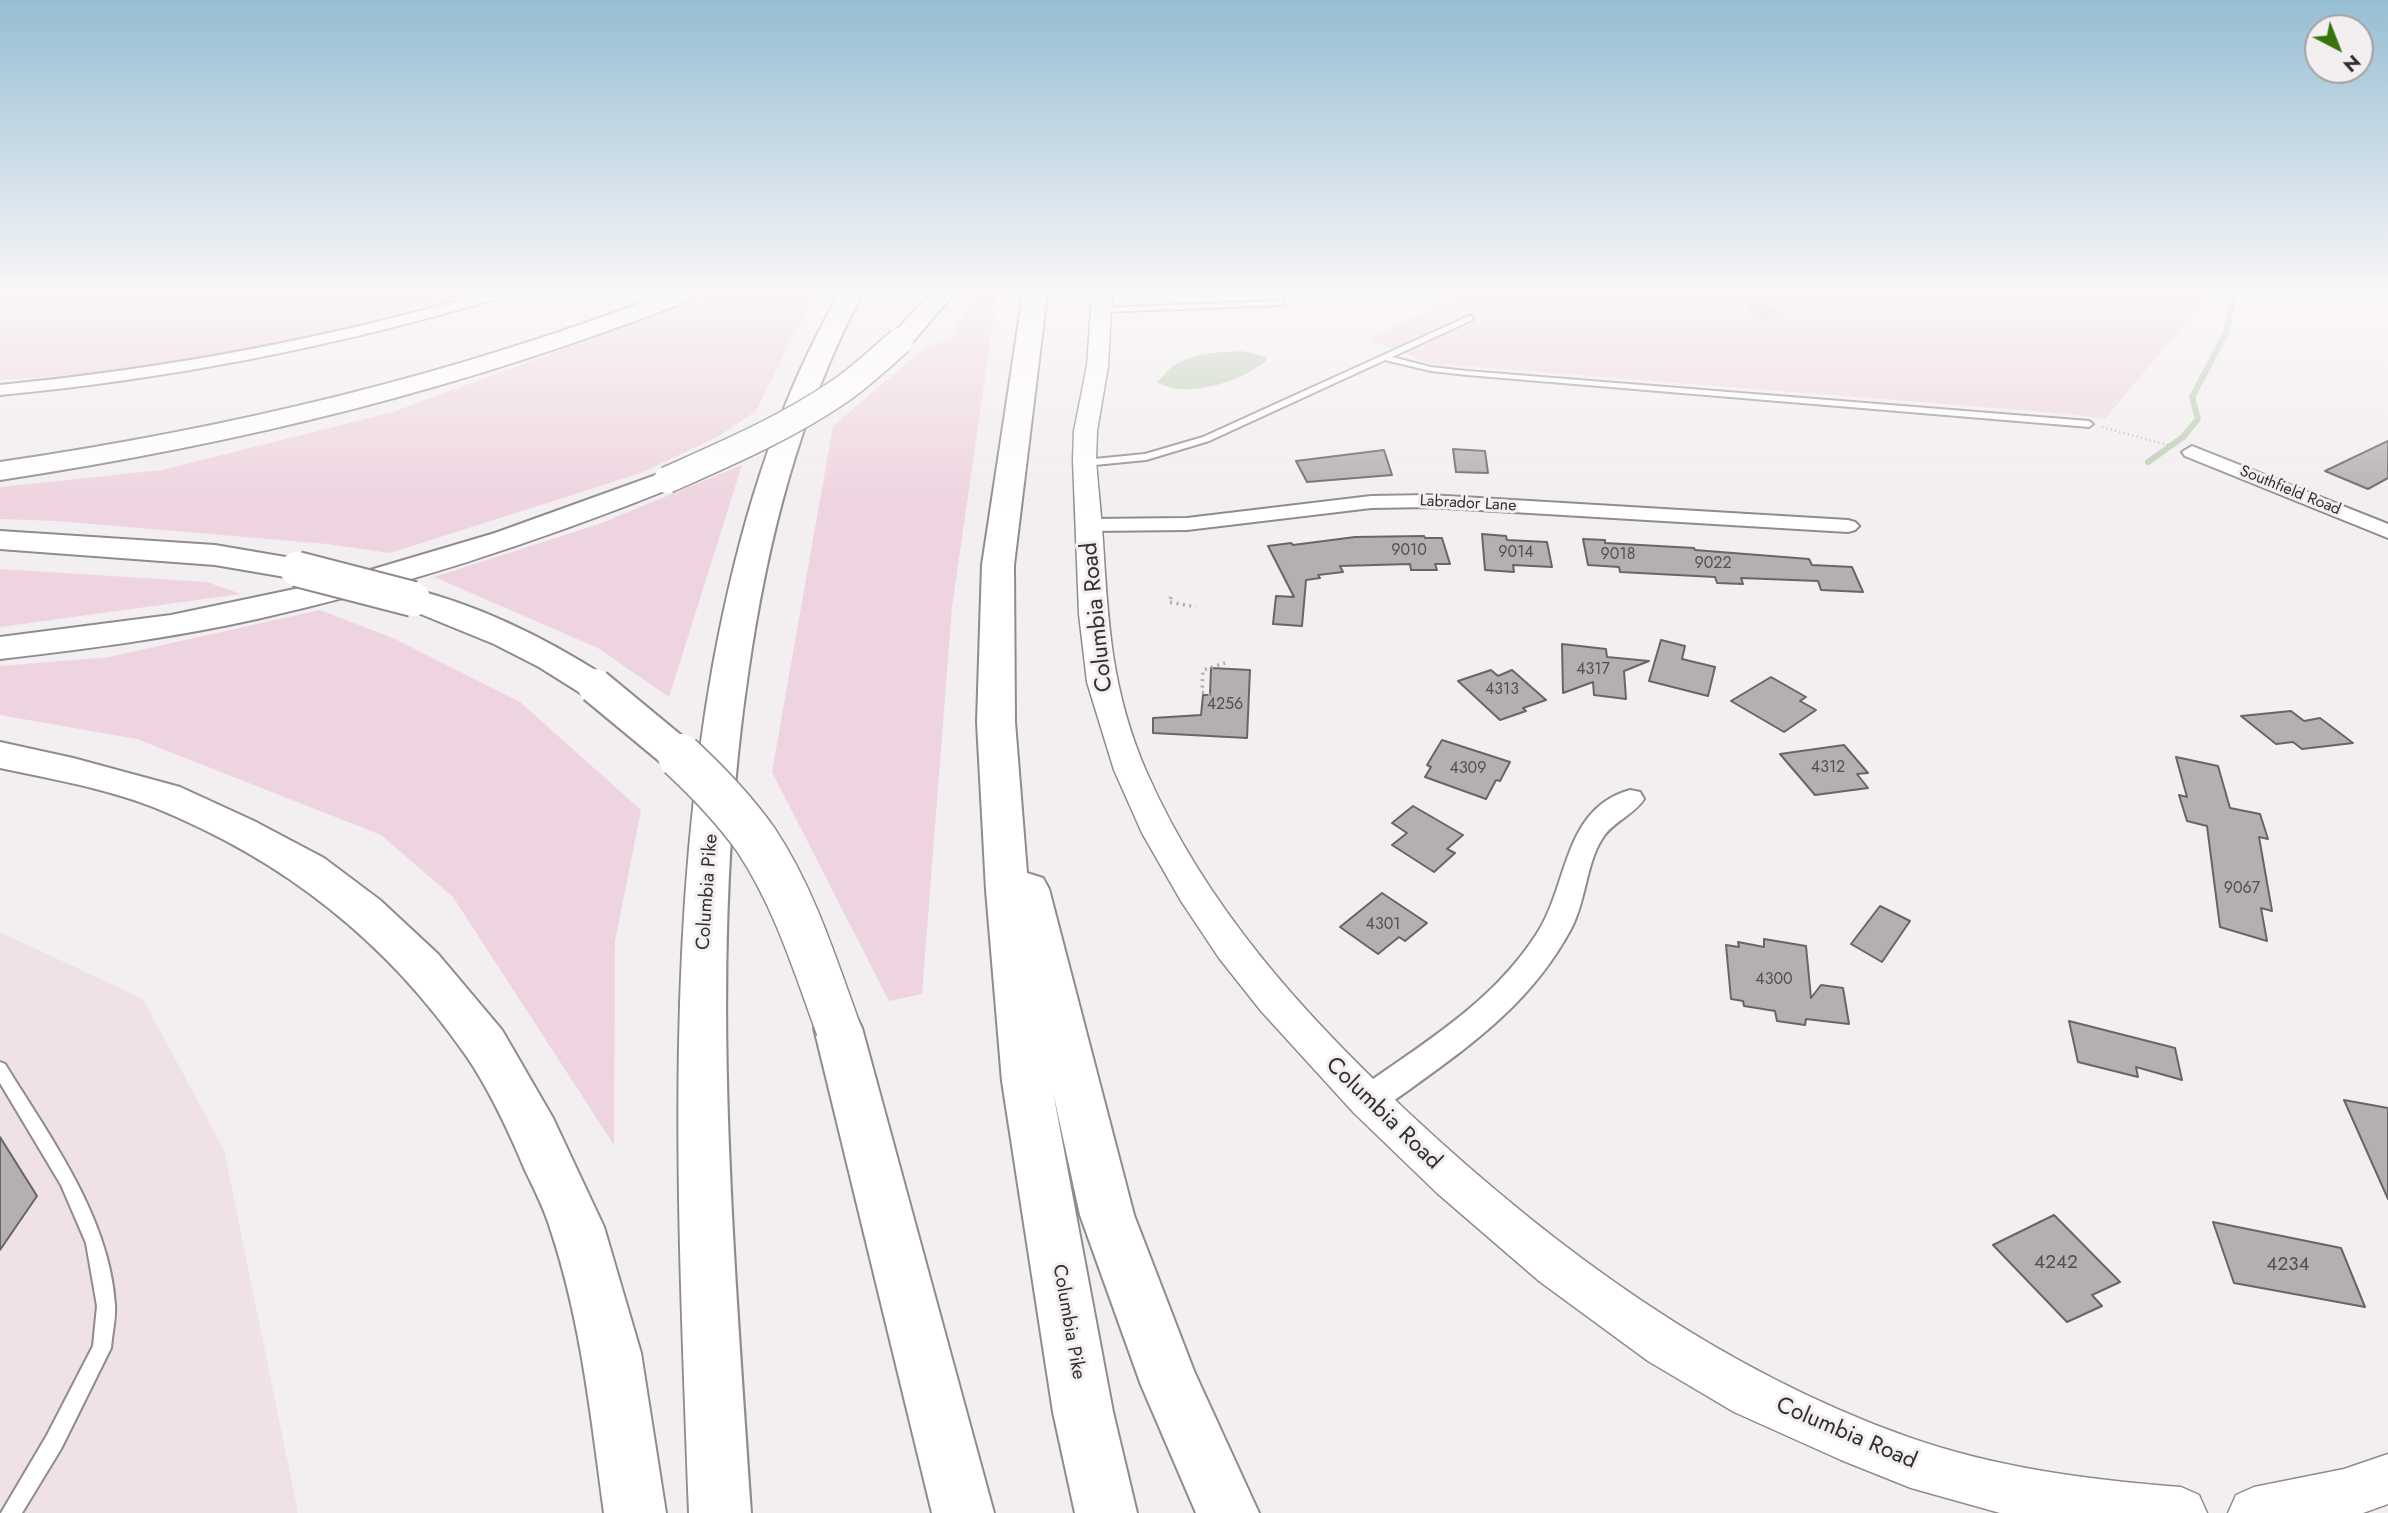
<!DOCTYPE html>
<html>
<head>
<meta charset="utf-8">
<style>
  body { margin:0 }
  #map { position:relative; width:2388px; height:1513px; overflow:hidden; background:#f3eef0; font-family:Jost,sans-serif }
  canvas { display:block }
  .north { position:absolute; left:2304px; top:14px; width:70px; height:70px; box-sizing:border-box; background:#f3eef0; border:2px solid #a5a2a3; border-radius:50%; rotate:138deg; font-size:19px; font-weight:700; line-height:28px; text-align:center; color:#312f30 }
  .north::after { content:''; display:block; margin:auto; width:24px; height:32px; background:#36740b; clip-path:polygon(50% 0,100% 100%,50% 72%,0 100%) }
</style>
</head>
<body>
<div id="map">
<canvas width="2388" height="1513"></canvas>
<div class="north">N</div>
</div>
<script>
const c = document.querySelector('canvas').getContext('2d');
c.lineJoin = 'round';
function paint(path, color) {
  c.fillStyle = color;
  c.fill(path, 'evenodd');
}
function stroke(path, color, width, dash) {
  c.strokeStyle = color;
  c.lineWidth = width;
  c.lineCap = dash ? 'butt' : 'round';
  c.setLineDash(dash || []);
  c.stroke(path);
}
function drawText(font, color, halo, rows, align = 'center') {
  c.font = font + ' Jost,sans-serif';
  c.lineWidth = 6;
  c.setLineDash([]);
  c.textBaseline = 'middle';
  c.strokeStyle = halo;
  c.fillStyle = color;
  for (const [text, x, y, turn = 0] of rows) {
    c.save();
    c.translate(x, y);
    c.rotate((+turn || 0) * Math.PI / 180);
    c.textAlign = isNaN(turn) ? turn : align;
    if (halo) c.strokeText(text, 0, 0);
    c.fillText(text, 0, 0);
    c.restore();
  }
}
const built = new Path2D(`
  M0 932 143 999 224 1150 298 1513H0Z`);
const green = new Path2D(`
  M0 294H466C315 338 157 372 0 380Z
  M712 294H814L756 411 717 437 641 473 390 553 327 544 57 521 0 519V487L162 470 393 412Z
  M973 294H997L952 607 922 994 889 1001 772 772 833 426 927 346 950 341Z
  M1466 294H2209L2105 419 2070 414 1428 363 1369 339Z
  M742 465 669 697 598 648 434 577 599 524Z
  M0 569 207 582 241 594 0 627Z
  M320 610 395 639 520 702 641 810 615 941 614 1145 453 897 381 835 137 739 0 715V666L109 657Z`);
const water = new Path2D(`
  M1759 297 1785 316 1759 319 1748 310 1746 298Z
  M1241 351 1267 357V360C1243 381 1186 400 1157 382 1163 377 1167 370 1173 366 1193 353 1218 352 1241 351Z`);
const stream = new Path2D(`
  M2148 462 2183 437 2198 419 2192 397 2226 333 2234 294`);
const building = new Path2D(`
  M2388 441V478L2368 489 2325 471Z
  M1453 449 1485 451 1488 473 1456 472Z
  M1384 450 1392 475 1307 482 1296 461Z
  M1482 534 1506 536 1507 540 1547 542 1552 567 1513 565 1514 572 1485 570Z
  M1424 536 1425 538H1442L1450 564H1435L1437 570H1411L1410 564 1340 566 1343 572 1318 575 1320 578 1306 580 1302 626 1273 624 1276 596 1294 597 1268 546 1291 543 1293 545 1355 537Z
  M1583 539 1605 540V543L1694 548 1695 550 1809 559 1812 565 1852 567 1863 592 1821 590 1818 581 1741 578 1743 584 1717 583 1715 577 1620 572 1619 567 1588 565Z
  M1661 640 1685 646 1682 659 1715 667 1708 696 1649 681Z
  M1562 644 1606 649 1607 657 1649 661 1624 671 1626 699 1594 695 1593 682 1563 693Z
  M1211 668 1250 670 1247 738 1153 733V718L1201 715 1203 695H1210Z
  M1491 670 1498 676 1512 670 1546 700 1523 708 1526 711 1500 720 1458 681Z
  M1771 677 1806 697 1800 701 1816 710 1784 732 1731 701Z
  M2291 711 2304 721 2320 718 2353 743 2302 749 2293 742 2276 744 2241 716Z
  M1442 740 1510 762 1500 781 1496 780 1486 799 1425 777 1431 767 1427 765Z
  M1844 745 1868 773 1857 774 1868 788 1815 795 1780 754Z
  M2176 757 2218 766 2230 808 2260 814 2268 839 2259 837 2272 911 2261 908 2267 941 2220 927 2207 826 2187 821 2179 795 2187 797Z
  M1413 806 1463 835 1447 849 1455 853 1434 872 1392 845 1407 833 1392 823Z
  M1382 893 1427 923 1405 941 1399 937 1378 954 1340 927Z
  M1880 906 1910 921 1882 962 1851 944Z
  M1764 939 1806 946 1811 998 1821 985 1843 988 1849 1024 1806 1019 1805 1025 1777 1021 1775 1011 1744 1006 1743 1001 1731 999 1726 945 1739 947 1738 942 1764 947Z
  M2069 1021 2175 1048 2182 1080 2136 1067 2138 1077 2078 1062Z
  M2344 1100 2388 1108V1199Z
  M0 1137 37 1196 0 1250Z
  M2054 1215 2120 1282 2092 1295 2102 1306 2067 1322 1993 1245Z
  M2213 1222 2341 1248 2365 1307 2234 1283Z`);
const pathFar1 = new Path2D(`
  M2102 427 2171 446`);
const path = new Path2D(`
  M1171 597 1169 602 1196 607
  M1210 695 1202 692 1203 670 1225 663`);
const service = new Path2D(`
  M1280 301H1283V305L1101 312 1097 310 1101 308Z
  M1469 316H1472V320L1392 357 1431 367 1467 371 2089 421 2093 424 2089 427 1467 375 1431 371 1385 360 1209 441 1146 460 1084 466 1079 463 1084 460 1145 454 1203 437Z
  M0 1062 5 1064C50 1137 110 1218 115 1305 116 1319 112 1334 111 1348L108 1354 61 1449 22 1513H1L47 1435 93 1346 97 1306 86 1243 61 1185 0 1083Z`);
const minor = new Path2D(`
  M481 294H505L503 297C338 346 171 379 0 395V385C164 369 323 340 481 294Z
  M2192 446 2388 524V538L2185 456 2182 452Z
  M1429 495 1848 520 1855 522 1859 526 1855 530 1848 532 1429 507 1371 508 1187 530 1089 531 1082 529 1078 525 1082 521 1089 519 1187 518 1371 496Z
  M1630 790 1640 792 1644 799C1634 815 1612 822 1602 839 1586 864 1586 901 1571 929 1525 1014 1454 1056 1380 1111L1368 1116 1356 1111 1351 1101 1356 1091C1422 1044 1491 1004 1536 935 1569 886 1562 809 1630 790Z`);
const tertiary = new Path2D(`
  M1092 294H1112L1108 366 1097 431 1096 460C1098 487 1101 514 1103 541 1108 626 1112 693 1147 773 1206 907 1304 1015 1410 1114 1557 1251 1718 1369 1908 1437 1996 1468 2089 1480 2181 1487L2199 1495 2207 1513H2000L1911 1488 1841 1460 1734 1412 1648 1361 1539 1281 1437 1193 1354 1113 1261 1011 1219 958 1181 901 1142 833 1114 770 1087 682 1079 614 1073 460 1074 431 1087 366Z
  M2388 1454V1504L2363 1513H2228L2236 1495 2254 1487 2344 1469Z`);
const motorway = new Path2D(`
  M665 294H697L693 299C463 389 244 443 0 480V462C232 428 446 377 665 294Z
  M839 294H862C799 414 767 541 748 674 707 953 733 1233 751 1513H689C679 1228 663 947 713 665 737 535 773 409 839 294Z
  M930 294H954L909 346 900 349 891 346 887 341 891 336Z
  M1023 294H1047L1014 565 1015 722 1027 873 1043 878 1049 889 1134 1215 1194 1371 1259 1513H1196L1141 1385 1080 1215 1053 1092 1113 1412 1137 1513H1075L1053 1412 1002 1081 986 890 977 722 982 565Z
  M667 471 677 474 682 480 677 486C540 541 401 587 257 619 172 638 86 649 0 659V637L171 615 333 581 495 533Z
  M0 531 215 545 297 559 308 562 313 569 308 576 297 579 215 565 0 549Z
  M413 589C481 606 549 640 608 678L613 686 608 694 595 697 582 694 539 667 494 644 401 606 396 599 401 592Z
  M0 742 73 758 180 787 254 821 324 858 380 900 438 954 502 1030 553 1118 604 1227 641 1353 666 1513H604C591 1417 581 1320 550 1228 544 1208 534 1189 525 1170 509 1132 490 1091 467 1057 387 941 284 860 153 807 105 788 51 779 0 768Z
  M838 1009 855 1014 862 1028 994 1513H932L814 1028 821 1014Z`);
const motorwayBridgeFar2 = new Path2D(`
  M667 480C725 454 784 429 837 393 860 378 879 359 900 341`);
const motorwayBridgeFar1 = new Path2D(`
  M297 569 413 599
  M595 686 682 758`);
const motorwayBridge = new Path2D(`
  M680 756C708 782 734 809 756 840 794 897 815 965 838 1028`);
const farStreetnames = [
  ["Southfield Road",2290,491,22],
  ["Labrador Lane",1468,504,3]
];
const numberNames = [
  ["9010",1409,551],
  ["9014",1516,553],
  ["9018",1618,555],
  ["9022",1713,564],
  ["4317",1593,670],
  ["4313",1502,690],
  ["4256",1225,705],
  ["4312",1828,768],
  ["4309",1468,769],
  ["9067",2242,889],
  ["4301",1383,925],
  ["4300",1774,980]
];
const streetNames = [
  ["Columbia Pike",708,892,-86],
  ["Columbia Pike",1068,1322,80]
];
const nearNumbernames = [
  ["4242",2056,1263],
  ["4234",2288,1265]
];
const nearStreetnames = [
  ["Columbia Road",1098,617,-96],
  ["Columbia Road",1383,1114,44],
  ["Columbia Road",1846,1434,23]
];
paint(built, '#efe1e7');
paint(green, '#eed4e0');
paint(water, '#bbcdb3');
stroke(stream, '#bbcdb3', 6);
paint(building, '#b4afb1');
stroke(building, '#696567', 2);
stroke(service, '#908b8e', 4);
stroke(minor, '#908b8e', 4);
stroke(tertiary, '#908b8e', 3);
stroke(motorway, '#908b8e', 4);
stroke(pathFar1, '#b0acae', 2.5, [1, 3.5]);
stroke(path, '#b0acae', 3.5, [2, 4.5]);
paint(service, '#fff');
paint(minor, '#fff');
paint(tertiary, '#fff');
paint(motorway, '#fff');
stroke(motorwayBridgeFar2, '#908b8e', 29, []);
stroke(motorwayBridgeFar1, '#908b8e', 38, []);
stroke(motorwayBridge, '#908b8e', 47, []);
stroke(motorwayBridgeFar2, '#fff', 26);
stroke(motorwayBridgeFar1, '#fff', 34);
stroke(motorwayBridge, '#fff', 44);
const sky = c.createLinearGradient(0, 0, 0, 505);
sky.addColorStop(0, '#96bed3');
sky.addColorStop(0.58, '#faf7f8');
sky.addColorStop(1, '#faf7f800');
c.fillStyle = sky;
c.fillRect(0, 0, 2388, 505);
drawText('16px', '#312f30', '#f3eef0', farStreetnames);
drawText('16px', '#524f50', null, numberNames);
drawText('19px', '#312f30', '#f3eef0', streetNames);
drawText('19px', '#524f50', null, nearNumbernames);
drawText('23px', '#312f30', '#f3eef0', nearStreetnames);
</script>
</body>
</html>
